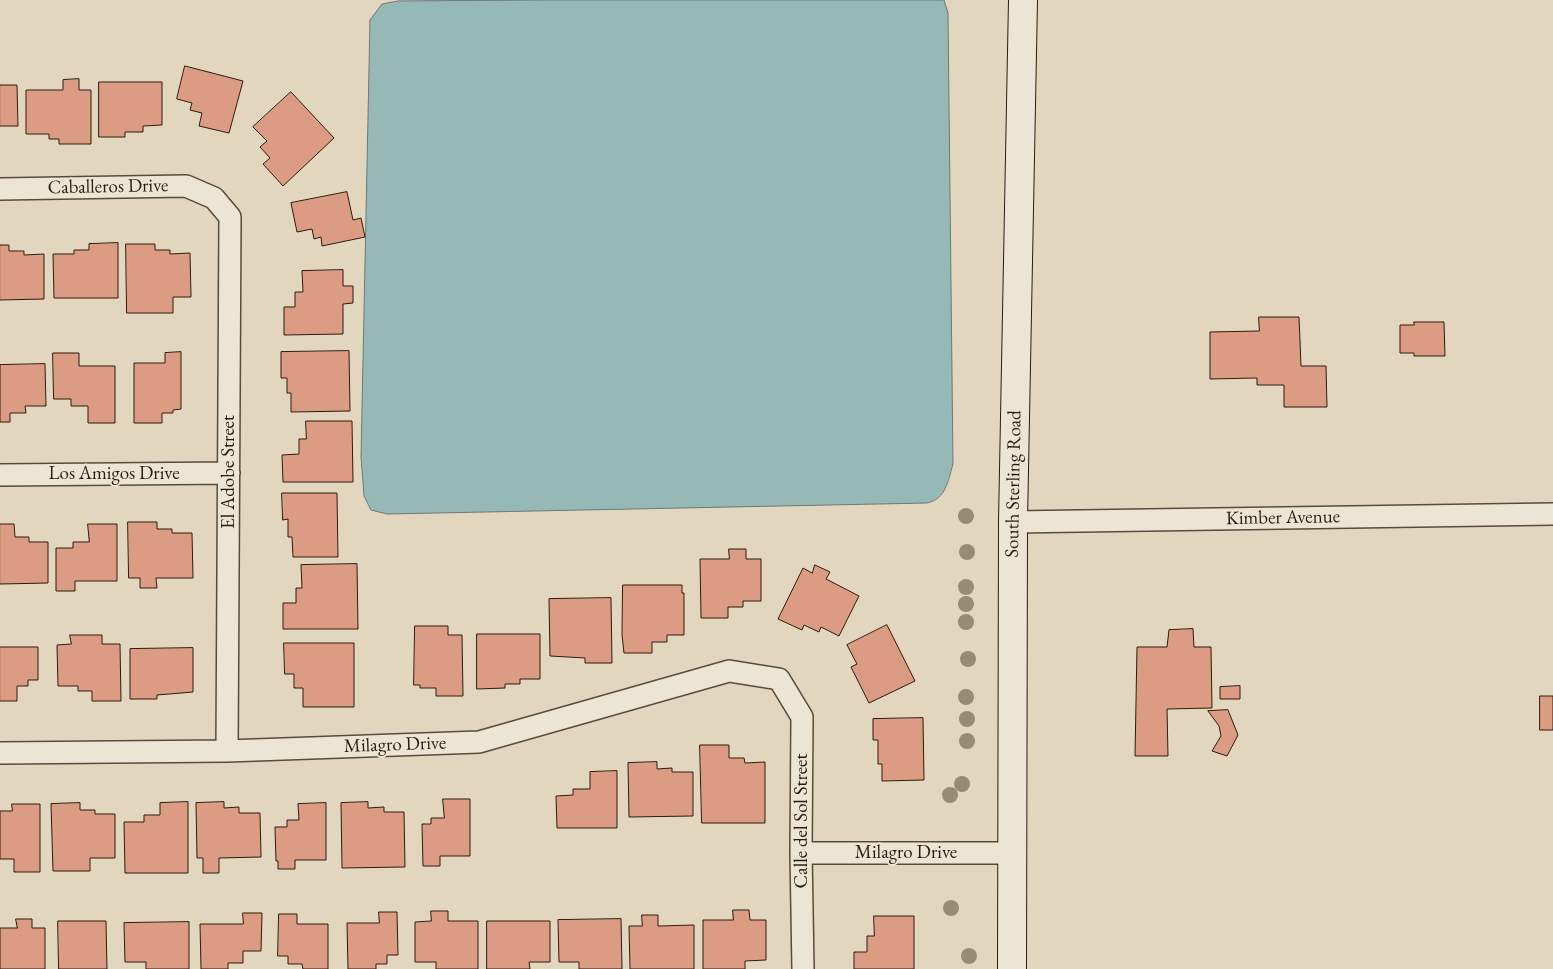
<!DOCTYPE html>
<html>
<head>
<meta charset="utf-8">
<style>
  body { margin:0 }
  canvas { display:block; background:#e2d7be }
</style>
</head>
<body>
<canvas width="1553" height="969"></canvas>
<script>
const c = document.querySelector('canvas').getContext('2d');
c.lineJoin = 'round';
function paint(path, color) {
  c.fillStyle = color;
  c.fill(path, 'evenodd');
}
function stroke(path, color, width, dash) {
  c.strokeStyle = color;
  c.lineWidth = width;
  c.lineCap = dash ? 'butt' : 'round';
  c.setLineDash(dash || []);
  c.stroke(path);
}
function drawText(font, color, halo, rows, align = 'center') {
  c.font = font + ' "EB Garamond",serif';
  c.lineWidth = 4;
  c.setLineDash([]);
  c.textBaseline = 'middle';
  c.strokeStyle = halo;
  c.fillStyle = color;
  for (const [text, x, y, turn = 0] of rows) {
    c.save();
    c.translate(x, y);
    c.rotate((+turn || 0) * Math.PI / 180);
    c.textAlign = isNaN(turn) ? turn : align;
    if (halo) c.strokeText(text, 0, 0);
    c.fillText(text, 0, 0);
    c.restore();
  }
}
const water = new Path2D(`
  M544 0H944L948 13 953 464C948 481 946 499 927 503L387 514 371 510 364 496 361 457 370 20 382 4 398 1Z`);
const building = new Path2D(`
  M185 66 243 81 229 133 199 126 202 113 190 110 192 103 177 99Z
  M79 79V90H91V144H59V139H49V134H26V90H63V80Z
  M99 82H162V125L143 126V132H125V137H99Z
  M0 85H17L18 126H0Z
  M291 92 334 138 283 186 263 164 270 158 260 147 267 141 253 127Z
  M347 192 353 220 361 218 365 237 322 246 321 237 314 239 312 229 297 232 291 203Z
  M118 243V298H54L53 254H74V250H89V244Z
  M126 244H155V250H170V254L190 253 191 297H173V313H127Z
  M0 245H9V251H24V255L44 254V299L0 300Z
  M343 270V286H353V303L343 304V334L284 335V307H295V292H303L302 271Z
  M1259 317H1299L1301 366H1326L1327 407H1284V385H1257V378L1210 379V332L1259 331Z
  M1414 322H1444L1445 356H1414V353H1400V325H1414Z
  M349 351 350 411 291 412V393H287V378H281V352Z
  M181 352V409L173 410V413H162V423H134V363H165V353Z
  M53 353H79V366H115V423H88V406H71V399H54Z
  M45 364 46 406H25L26 413H10V422H0V365Z
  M306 421H352L353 482H283L282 455 299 454V439H306Z
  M282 493H337L338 557H293L292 537H288V519L283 520Z
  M128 522H157V529H172V533H192L193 578H156L157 588H140V578H129Z
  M0 524H14L15 537H29V542H48V583L0 584Z
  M88 524H117V581H75V591H56V548H73V542H89Z
  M729 549H746V559H761V601H743V607H728V618H701L700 559H729Z
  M357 564 358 629H283V603H296V588H302L301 565Z
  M815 565 830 572 826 579 859 596 839 636 821 627 819 632 804 625 802 630 778 619 803 568 812 573Z
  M623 585H682V593H684V635H667V642H652V653H624L622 635Z
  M611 598 612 663H585V658L550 656 549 599Z
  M887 625 915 681 869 703 851 667 857 664 847 645Z
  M415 626H448V635H462L463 696H436V688H420V685H414Z
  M1193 629 1194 647H1211L1212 708 1167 709 1168 756H1135L1137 647H1167L1169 630Z
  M477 634H540V679H520V684H505V688L477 689Z
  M70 635H102V644H120L121 701H92V691H78V686H58L57 645 71 644Z
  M284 643H354V707H303V688H294V674H285Z
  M0 647H38V680H28V686H17V701H0Z
  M193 648V692L157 695V699H130V649Z
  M1240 686V699H1220V687Z
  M1540 696H1553V730H1540Z
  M1228 710 1238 735 1227 756 1212 751 1221 736 1219 726 1208 711Z
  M923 718 924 780 882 781V764H878V740H873V719Z
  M700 745H729V758H744L745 763 765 762V823H702Z
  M657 762V769L672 768V772H693V816L629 817 628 763Z
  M617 771V828H557L556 796 573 795V789H590V772Z
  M443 799H470V856H440V866H423L422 824H431V818H444Z
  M188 802V873H125L124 822H144V815H160V803Z
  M224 802V808L239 807V813H260L261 857 219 858V873H203V858H197L196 803Z
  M368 802V808L384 807V812H404L405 867 342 868 341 803Z
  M80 803V810H95V814H115V858H90V871H53L51 804Z
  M326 803V860H295V869H278V861H276L275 827H287V820H299L298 804Z
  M12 804H40V872H14V859H0V811H12Z
  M733 910H749L750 920H766V960L745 961V969H703V920H733Z
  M431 911H448V921H478V969H436V962H415V922L431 921Z
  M379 912H397L398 955H387V964H376V969H348L347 923H379Z
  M243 913H262L261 951H243V963H228V969H201L200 924H243Z
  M279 914H297V924H328V969H303L302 964H288V956H278Z
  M642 915H658V926L694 925V969H630L629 926H642Z
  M874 916H914V969H854V952H867V936H874Z
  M16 919H32V928H45V969H0V928H17Z
  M621 919 622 969H579V962H559L558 920Z
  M58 921H106L107 969H59Z
  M487 921H550V962H529L530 969H487Z
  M189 922V969H146V962H125L124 923Z`);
const street = new Path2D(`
  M0 189 186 186 214 198 230 217 227 751
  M0 475 229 473
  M1013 522 1553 514
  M0 753 227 751 479 742 729 671 779 679 802 717 801 853 803 969
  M801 853H1011`);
const secondary = new Path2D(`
  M1012 969 1013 522 1023 0`);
const trees = [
  [966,516],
  [967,552],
  [966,587],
  [966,604],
  [966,622],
  [968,659],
  [966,697],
  [967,719],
  [967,741],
  [962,784],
  [950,795],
  [951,908],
  [969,956]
];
const streetNames = [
  ["Caballeros Drive",108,187,-1],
  ["El Adobe Street",229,472,-90],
  ["Los Amigos Drive",114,474],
  ["South Sterling Road",1014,484,-89],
  ["Kimber Avenue",1283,518,-1],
  ["Milagro Drive",395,745,-2],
  ["Calle del Sol Street",802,821,-90],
  ["Milagro Drive",906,853]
];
paint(water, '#96b8b7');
stroke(water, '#6c7974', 1);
paint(building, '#dc9c83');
stroke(building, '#2e1b10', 1);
stroke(street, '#5b4a3c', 24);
stroke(secondary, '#2e1b10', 30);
stroke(street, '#ece5d5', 21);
stroke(secondary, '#ece5d5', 28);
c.fillStyle = '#968b73';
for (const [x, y] of trees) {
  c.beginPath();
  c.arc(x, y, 8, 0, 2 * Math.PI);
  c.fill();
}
drawText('19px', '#2e1b10', '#ece5d5', streetNames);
</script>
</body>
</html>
